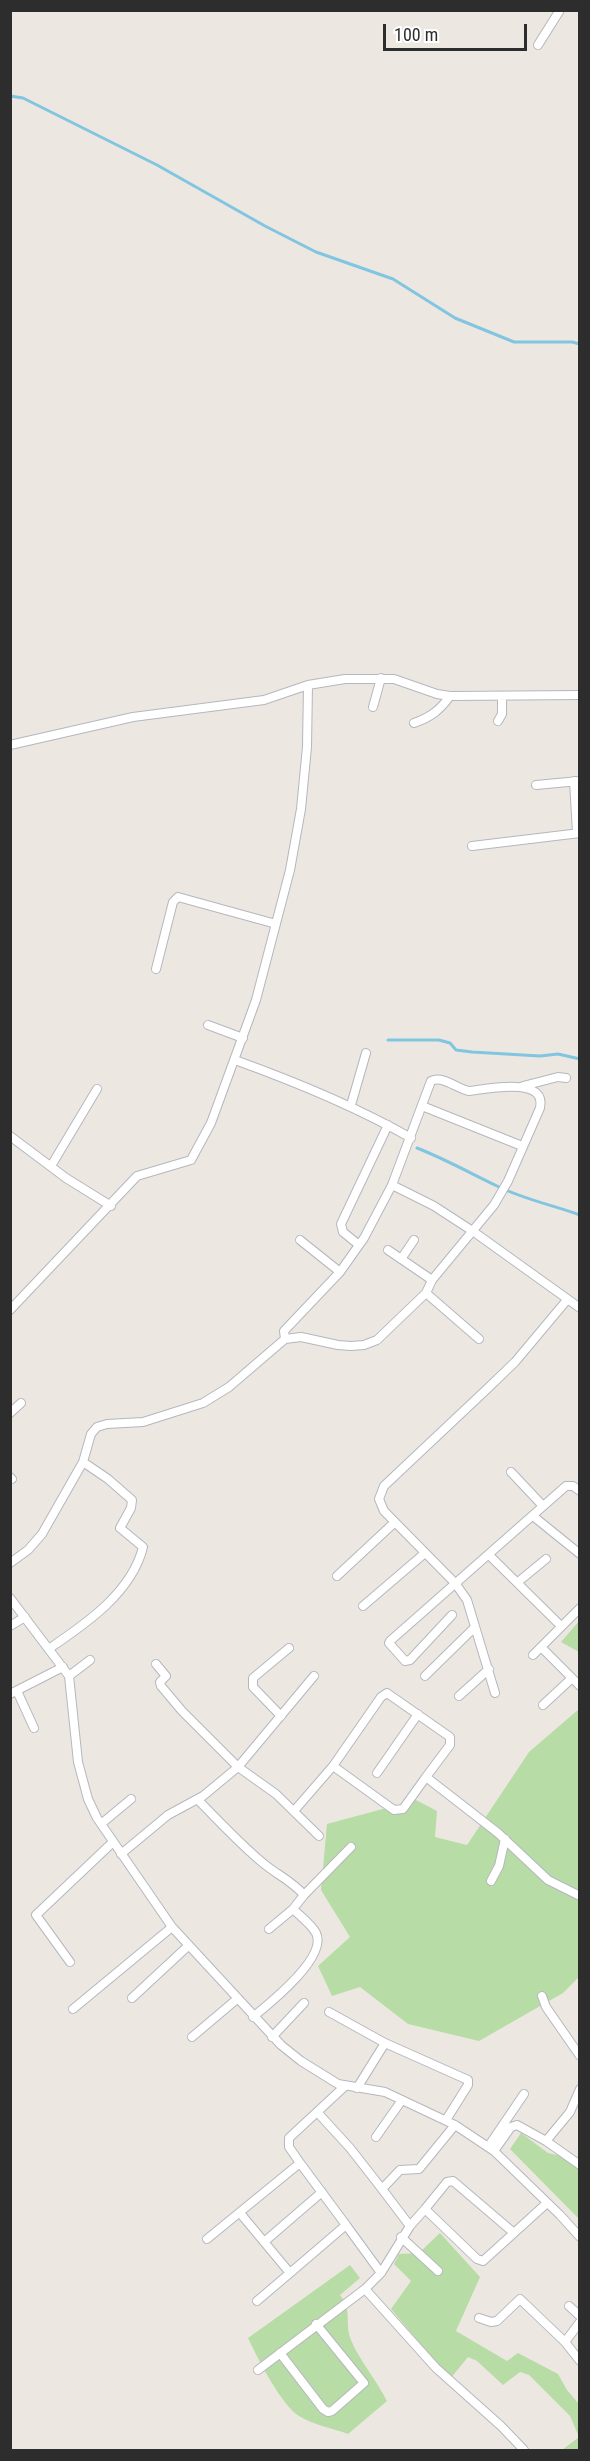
<!DOCTYPE html>
<html>
<head>
<meta charset="utf-8">
<style>
  body { margin:0 }
  #map { position:relative; width:590px; height:2461px; overflow:hidden; background:#ece8e1; font-family:"Roboto Condensed",sans-serif }
  canvas { display:block }
  .frame { position:absolute; inset:0; border:12px solid #2d2d2d; pointer-events:none }
  .scale { position:absolute; left:383px; top:24px; width:144px; height:27px; box-sizing:border-box; border:3px solid #2d2d2d; border-top:0; padding-left:8px; font-size:18px; line-height:21px; white-space:nowrap; color:#2d2d2d; -webkit-text-stroke:4px #fff; paint-order:stroke }
</style>
</head>
<body>
<div id="map">
<canvas width="590" height="2461"></canvas>
<div class="frame"></div>
<div class="scale">100 m</div>
</div>
<script>
const c = document.querySelector('canvas').getContext('2d');
c.lineJoin = 'round';
function paint(path, color) {
  c.fillStyle = color;
  c.fill(path, 'evenodd');
}
function stroke(path, color, width, dash) {
  c.strokeStyle = color;
  c.lineWidth = width;
  c.lineCap = dash ? 'butt' : 'round';
  c.setLineDash(dash || []);
  c.stroke(path);
}
const green = new Path2D(`
  M579 1621V1652L561 1642Z
  M579 1709V1977L563 1993 479 2041 408 2024 360 1987 332 1996 318 1966 350 1937 321 1890 327 1824 416 1800 437 1811 435 1837 467 1845 529 1752Z
  M521 2133 548 2153 579 2160V2219L510 2149Z
  M440 2233 480 2277 456 2331 507 2361 518 2353 558 2374 567 2390 579 2404V2450H562L579 2437 570 2416 529 2375 520 2372 503 2385 477 2361 468 2357 450 2379 391 2309 411 2281 394 2264 399 2254 419 2253Z
  M350 2265 360 2278 340 2295C353 2311 344 2322 351 2340 358 2358 377 2381 387 2401L348 2434C332 2428 313 2425 299 2416 281 2405 257 2357 248 2338Z`);
const stream = new Path2D(`
  M10 96 23 98 157 165 265 226 316 252 393 279 455 318 514 342H572L580 344
  M388 1040H439L450 1043 456 1050 472 1052 540 1056 558 1054 580 1059
  M417 1148C445 1159 470 1173 497 1186 523 1199 552 1205 580 1215`);
const street = new Path2D(`
  M538 45 560 10
  M373 707 381 678
  M498 721 502 714V696
  M414 723C431 717 440 710 450 696
  M10 745 133 717 264 700 308 685 345 679H394L437 694 450 696 580 695
  M574 781 577 833
  M536 785 579 781
  M472 846 580 833
  M156 969 173 902 178 897 276 924
  M208 1025 243 1038
  M235 1060C296 1082 355 1106 411 1138
  M523 1086 558 1077 566 1078
  M351 1105 366 1053
  M422 1106 522 1146
  M10 1136 66 1178 111 1206
  M51 1166 97 1089
  M392 1185 434 1206 474 1232 580 1308
  M300 1240 340 1272
  M359 1245 343 1232 341 1224 388 1125
  M388 1250 432 1280
  M401 1259 414 1240
  M426 1293 479 1339
  M10 1310 137 1176 191 1160 211 1123 256 1000 290 870 301 809 307 747 308 685
  M10 1413 21 1403
  M511 1472 543 1506
  M10 1477 12 1479
  M533 1516 580 1554
  M489 1555 561 1626
  M10 1563 28 1550 42 1534 83 1462 91 1434 97 1427 107 1424 143 1422 203 1403 229 1387 285 1339 301 1337 338 1345 351 1346 364 1345 377 1340 426 1293 432 1280 494 1205 508 1181 540 1108C547 1076 487 1089 469 1091 457 1089 443 1075 431 1081L392 1185 364 1238 340 1272 284 1331 285 1339
  M337 1576 395 1522
  M518 1582 546 1559
  M10 1598 69 1676 78 1762 88 1799 97 1818 172 1927 281 2045 301 2061 338 2084 385 2092 455 2125 494 2151 560 2215 580 2237
  M363 1606 425 1553
  M452 1615 410 1660 405 1661 389 1643 390 1641 566 1486H573L580 1491
  M10 1626 25 1617
  M541 1647 580 1686
  M50 1648C87 1623 132 1592 143 1547L120 1528 131 1508 132 1500 108 1479 83 1462
  M533 1655 580 1608
  M156 1664 166 1676 160 1682 161 1686 182 1711 238 1767 276 1794 319 1836
  M69 1676 90 1660
  M425 1676 475 1627
  M17 1691 34 1728
  M495 1693 467 1600 455 1583 384 1511 379 1499 384 1486 488 1388 515 1362 567 1300
  M10 1694 63 1667
  M459 1696 489 1669
  M543 1705 571 1679
  M281 1716 253 1687V1678L289 1648
  M333 1766 394 1810 403 1809 426 1777 498 1833 548 1880 580 1896
  M377 1773 418 1714
  M198 1800C219 1821 240 1844 263 1863 277 1875 291 1880 304 1895L293 1909C300 1916 311 1924 316 1933 328 1957 269 2004 253 2017
  M294 1811 333 1766 381 1697 387 1693 450 1737V1745L426 1777
  M101 1824 131 1799
  M121 1854 168 1815 203 1796 238 1767 314 1676
  M491 1881 499 1866 505 1839
  M304 1895 351 1847
  M269 1929 293 1909
  M70 1962 36 1915 113 1842
  M542 1996 546 2007 580 2056
  M132 1998 188 1946
  M73 2009 172 1927
  M329 2012 385 2043
  M192 2037 237 1999
  M272 2037 304 2003
  M357 2088 385 2043 468 2080V2085L446 2120
  M318 2113 350 2148 382 2189
  M455 2125 419 2169 400 2170 382 2189 410 2226 381 2273 365 2289 436 2368 501 2426 524 2450
  M376 2137 402 2100
  M546 2141 580 2165
  M488 2147 524 2094
  M494 2151 511 2127 517 2125 546 2141 570 2112 580 2089
  M300 2163 289 2147V2138L344 2087
  M425 2209 447 2182 453 2181 514 2233
  M240 2213 290 2273 346 2225 381 2273
  M410 2226 425 2209 477 2259 483 2261 547 2203
  M401 2237 438 2271
  M207 2239 300 2163 346 2225
  M264 2242 322 2192
  M257 2301 290 2273
  M569 2306 580 2316
  M479 2318 491 2322 497 2321 520 2299 565 2342
  M580 2322 565 2342 580 2361
  M280 2353 323 2409 328 2412 332 2411 364 2383 316 2324
  M258 2370 365 2289`);
paint(green, '#b7dca5');
stroke(stream, '#82c5e0', 3);
stroke(street, '#b5b7bf', 10);
stroke(street, '#fff', 8);
</script>
</body>
</html>
